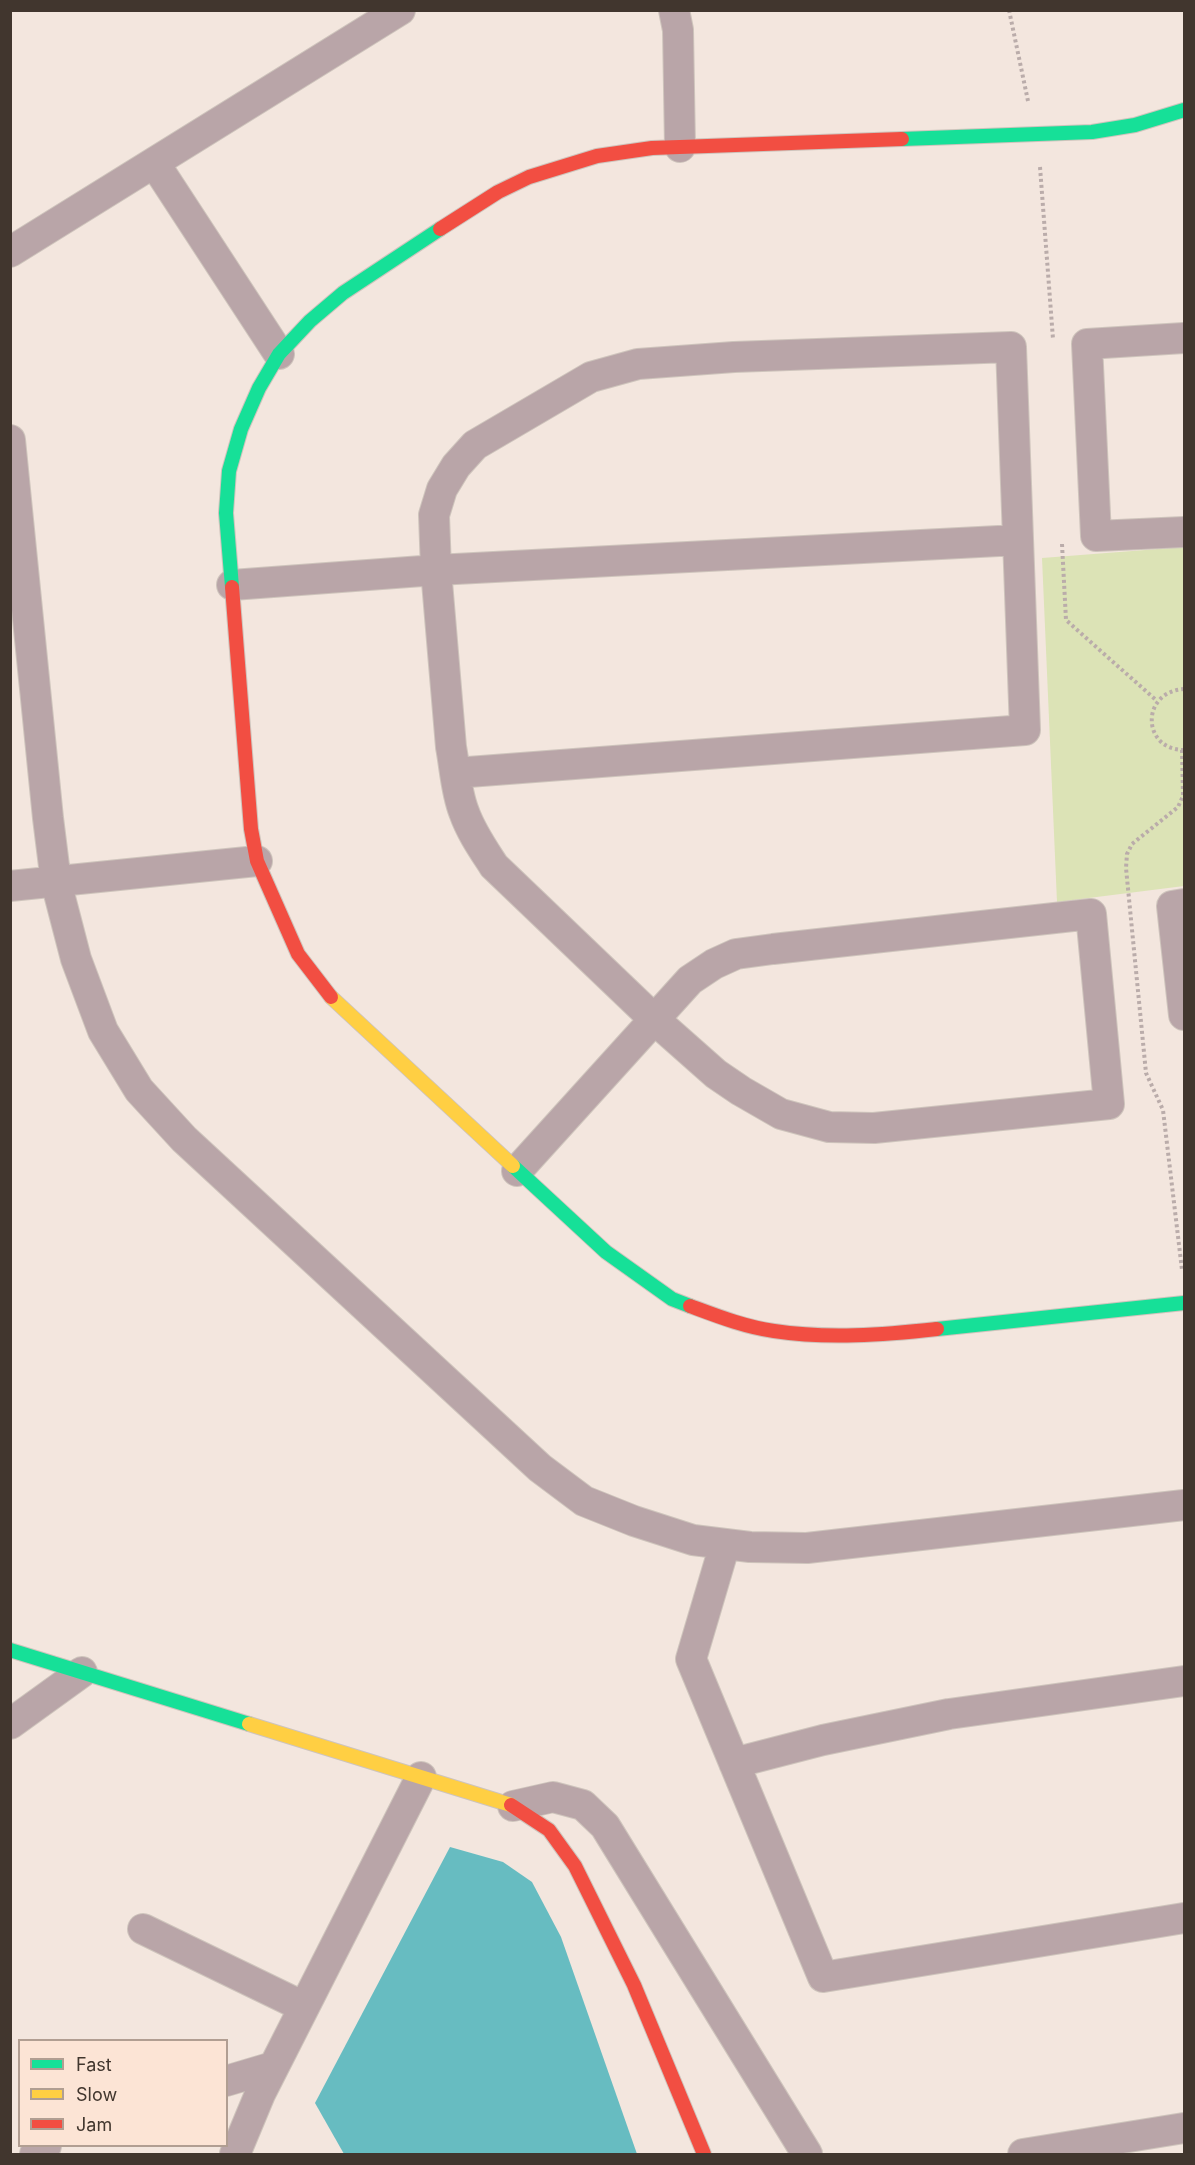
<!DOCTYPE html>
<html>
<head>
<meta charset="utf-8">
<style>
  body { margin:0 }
  #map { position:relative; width:1195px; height:2165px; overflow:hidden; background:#f3e6de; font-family:Inter,sans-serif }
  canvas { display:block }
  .frame { position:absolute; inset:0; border:12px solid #41362e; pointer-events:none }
  .legend { position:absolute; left:18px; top:2039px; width:210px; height:108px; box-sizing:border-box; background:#fce4d5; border:2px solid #b19e92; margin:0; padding:8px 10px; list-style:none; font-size:18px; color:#41362e }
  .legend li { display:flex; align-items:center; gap:12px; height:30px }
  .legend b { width:30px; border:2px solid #b19e92 }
</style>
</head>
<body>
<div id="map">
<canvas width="1195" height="2165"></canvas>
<div class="frame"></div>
<ul class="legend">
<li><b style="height:8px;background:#16e098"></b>Fast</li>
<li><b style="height:8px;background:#ffcf43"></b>Slow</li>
<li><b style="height:8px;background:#f24e42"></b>Jam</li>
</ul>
</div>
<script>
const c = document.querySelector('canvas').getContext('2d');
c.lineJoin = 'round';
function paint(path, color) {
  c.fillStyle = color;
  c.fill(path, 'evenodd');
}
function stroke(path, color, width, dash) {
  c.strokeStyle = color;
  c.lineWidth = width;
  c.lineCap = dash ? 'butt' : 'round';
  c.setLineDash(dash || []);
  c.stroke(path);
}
const green = new Path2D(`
  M1184 547V886L1057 902 1042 558Z`);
const water = new Path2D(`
  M450 1847 503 1862 532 1882 561 1937 637 2154H344L315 2103Z`);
const path = new Path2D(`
  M1009 10 1028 101
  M1040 167 1053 339
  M1062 544 1066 620 1157 701
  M1182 750 1183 796 1178 807 1132 844 1127 854 1126 868 1146 1073 1163 1110 1182 1270
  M1184 750C1142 750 1140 692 1184 689`);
const street = new Path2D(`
  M674 10 678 30 680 147
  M155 164 279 354
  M10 252 400 10
  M1184 338 1087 344 1096 536 1184 532
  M10 440 48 818 56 882 76 959 103 1031 139 1090 184 1139 540 1468 584 1501 634 1521 693 1540 750 1547 807 1548 1184 1505
  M232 585 436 570 1018 540
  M455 773 1025 730 1011 347 734 357 638 364 591 377 475 445 456 466 442 489 434 515 436 570 451 747C455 768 456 792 464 812 471 832 483 849 494 866L655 1020 716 1074 741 1091 781 1114 829 1127 874 1128 1109 1104 1091 914 773 949 736 954 714 964 690 980 517 1171
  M10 886 257 861
  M1184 904 1172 906 1184 1015
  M725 1544 691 1659 823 1977 1184 1918
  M10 1724 82 1672
  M734 1763 823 1740 949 1714 1184 1681
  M513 1806 553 1797 583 1805 605 1826 807 2154
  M143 1929 304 2007
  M226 2081 273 2067
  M35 2154 46 2146
  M235 2154 260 2094 421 1777
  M1023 2154 1184 2128`);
const fast = new Path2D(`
  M902 139 1092 132 1135 125 1184 110
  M232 587 226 513 229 471 241 429 259 388 279 354 310 321 343 293 440 229
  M513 1166 606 1252 672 1299 690 1306
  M937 1329 1184 1303
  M10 1650 249 1724`);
const slow = new Path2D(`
  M331 997 513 1166
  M249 1724 511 1805`);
const jam = new Path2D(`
  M440 229 498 192 529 177 597 156 652 148 902 139
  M232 587 251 829 257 861 298 954 331 997
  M690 1306C717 1316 745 1327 774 1331 827 1339 883 1335 937 1329
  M511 1805 549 1830 575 1866 634 1985 704 2154`);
paint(green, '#dce3b6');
paint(water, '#67bcc1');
stroke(street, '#cec4bc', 32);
stroke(fast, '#cec4bc', 16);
stroke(slow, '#cec4bc', 16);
stroke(jam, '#cec4bc', 16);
stroke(path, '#baacaa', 4, [3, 3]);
stroke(street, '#b9a5a8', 30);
stroke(fast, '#16e098', 14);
stroke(slow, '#ffcf43', 14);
stroke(jam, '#f24e42', 14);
</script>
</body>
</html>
